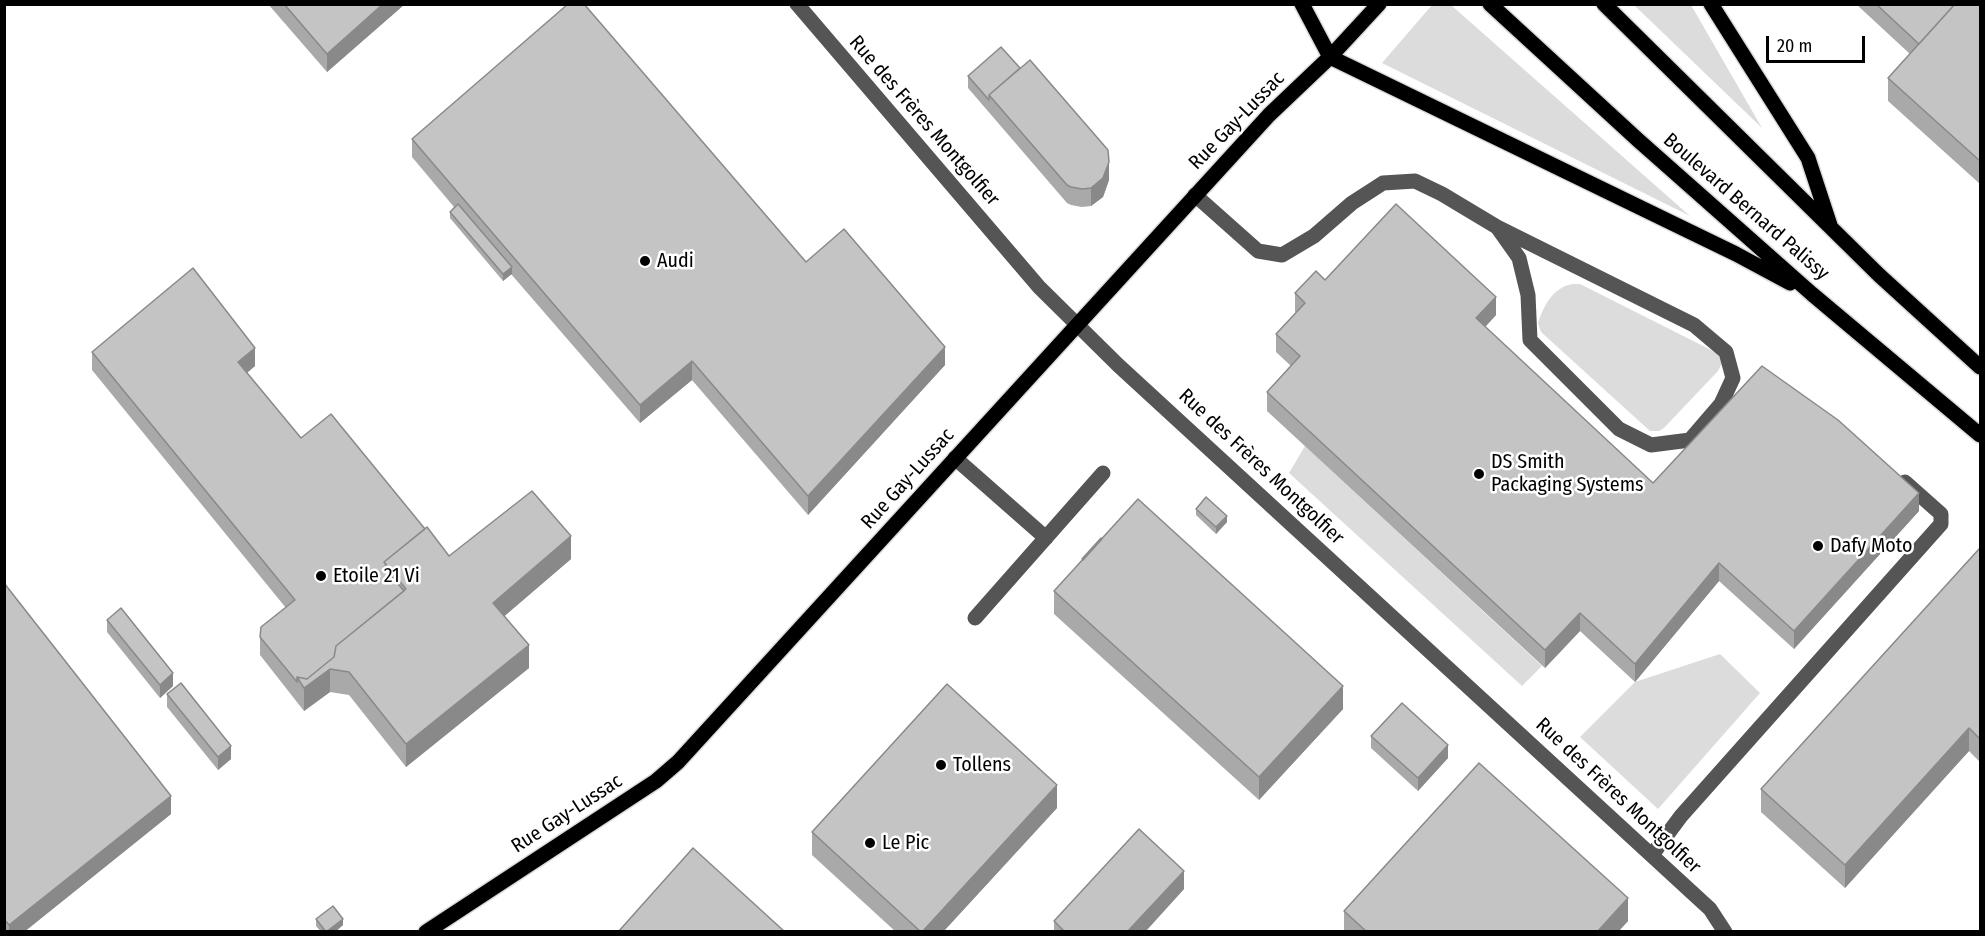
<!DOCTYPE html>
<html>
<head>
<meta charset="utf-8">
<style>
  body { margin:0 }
  #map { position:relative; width:1985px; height:936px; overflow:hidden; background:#fff; font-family:"Fira Sans Condensed",sans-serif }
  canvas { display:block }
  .frame { position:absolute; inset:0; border:6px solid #000; pointer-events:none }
  .scale { position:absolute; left:1766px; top:36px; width:99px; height:27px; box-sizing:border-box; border:3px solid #000; border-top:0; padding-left:8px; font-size:18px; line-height:21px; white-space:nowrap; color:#000; -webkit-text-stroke:4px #fff; paint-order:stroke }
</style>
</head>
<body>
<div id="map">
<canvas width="1985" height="936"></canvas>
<div class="frame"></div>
<div class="scale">20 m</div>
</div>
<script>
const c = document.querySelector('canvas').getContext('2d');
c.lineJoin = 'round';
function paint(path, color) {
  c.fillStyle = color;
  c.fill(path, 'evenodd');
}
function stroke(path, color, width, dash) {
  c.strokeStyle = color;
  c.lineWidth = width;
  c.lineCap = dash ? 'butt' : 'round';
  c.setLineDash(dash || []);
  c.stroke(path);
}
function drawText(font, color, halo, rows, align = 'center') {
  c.font = font + ' "Fira Sans Condensed",sans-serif';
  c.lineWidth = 5;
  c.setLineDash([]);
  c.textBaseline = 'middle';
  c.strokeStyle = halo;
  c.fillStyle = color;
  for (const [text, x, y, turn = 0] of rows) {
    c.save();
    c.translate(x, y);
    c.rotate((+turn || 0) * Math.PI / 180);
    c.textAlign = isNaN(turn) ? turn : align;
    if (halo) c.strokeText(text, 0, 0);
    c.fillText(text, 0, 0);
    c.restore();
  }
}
const green = new Path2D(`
  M1432 5H1451L1690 216 1382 63Z
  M1634 5H1691L1762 128Z
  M1572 284H1580L1719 354 1722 363 1718 371 1664 428 1659 431H1650L1541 332 1538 323C1544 305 1553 288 1572 284Z
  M1305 446 1542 666 1522 686 1289 473Z
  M1720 654 1760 693 1658 809 1580 737 1635 682Z`);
const minor = new Path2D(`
  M797 4 1039 287 1118 365 1710 909 1725 932
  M1195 195 1258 251 1282 255 1314 236 1352 203 1383 183 1415 181 1442 194 1497 227 1694 325 1726 352 1733 378 1721 404 1690 440 1651 445 1619 429 1530 340 1528 295 1519 258 1497 227
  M955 458 1046 538
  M975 618 1103 473
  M1652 855 1681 816 1941 524V514L1905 482`);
const major = new Path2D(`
  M1302 4 1330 57 1736 254 1790 283
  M1490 4 1638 140 1812 294 1980 435
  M1604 4 1879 275 1980 367
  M1711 4 1808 158 1830 225
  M426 932 656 781 678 762 1269 115 1330 57 1379 4`);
const wall = new Path2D(`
  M268 4H405L327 72Z
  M1856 4H1980V184L1888 101V78L1910 54Z
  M968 76 1109 180 1103 197 1091 206 1082 207 1071 205 1067 203 968 88Z
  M412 139 806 262 945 365 808 515 692 380 640 423 511 274 503 281 450 218V212L454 207 412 157Z
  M1325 280 1496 315 1485 327 1653 483 1919 511 1794 649 1719 581 1635 682 1580 631 1545 668 1267 411V392L1291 366 1276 352V334L1296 313 1295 312V293Z
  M92 352 255 366 247 373 301 438 425 529 449 556 571 559 504 616 529 668 406 767 349 695 330 692 304 711 260 655V637L286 608 92 370Z
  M1196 509 1227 522 1216 534 1196 515Z
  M1980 551V762L1969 751 1845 888 1761 812V789Z
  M1082 559 1343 709 1259 800 1054 614V591L1082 560Z
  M4 583 171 814 24 932H4Z
  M107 620 173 686 160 698 107 632Z
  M167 694 231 759 218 770 167 707Z
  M1371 736 1448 758 1418 791 1371 748Z
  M1057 808 943 932H896L812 855V832Z
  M1184 889 1145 932H1054V921Z
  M1344 911 1628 921 1618 932H1344Z
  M316 919 343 925 335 932H321L316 926Z`);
const shadedWall = new Path2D(`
  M383 4H405L327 72V54Z
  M1109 162V180L1103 197 1091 206V188Z
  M512 267V274L503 281V274Z
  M1496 297V315L1476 337V318Z
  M945 347V365L808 515V496Z
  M255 348V366L238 380V362Z
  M692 361V380L640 423V405Z
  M1919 493V511L1794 649V631Z
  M1227 516V522L1216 534V527Z
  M571 536V559L493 626V603Z
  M1719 563V581L1635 682V664Z
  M1580 613V631L1545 668V650Z
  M529 645V668L406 767V744Z
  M330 669V692L304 711V688Z
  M173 673V686L160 698V685Z
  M1343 686V709L1259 800V777Z
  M1969 728V751L1845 888V865Z
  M1448 745V758L1418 791V778Z
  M231 746V759L218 770V757Z
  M1057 785V808L943 932H922Z
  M171 796V814L24 932H9V925Z
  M1184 871V889L1145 932H1127Z
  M1628 898V921L1618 932H1597Z
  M343 919V925L335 932H326Z`);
const building = new Path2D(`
  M284 4H383L327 54Z
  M568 4H584L806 262 844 229 945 347 808 496 692 361 640 405 412 139Z
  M1876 4H1955L1919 44Z
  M1955 4H1980V161L1888 78Z
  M1001 47 1020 68 989 95V100L968 76Z
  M1030 60 1108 150 1109 162 1103 178 1091 188 1082 189 1071 187 1067 185 989 95Z
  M458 204 512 267 503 274 450 212Z
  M1396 204 1496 297 1476 318 1653 483 1762 366 1838 420 1919 493 1794 631 1719 563 1635 664 1580 613 1545 650 1267 392 1300 356 1276 334 1305 303 1295 293 1316 271 1325 280Z
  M193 268 255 348 238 362 301 438 331 414 425 529 384 562 386 565 384 567 404 591 336 646 334 657 307 679 297 677V682L260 637 261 627 295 600 92 352Z
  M532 491 571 536 493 603 529 645 406 744 349 672 330 669 304 688 297 677 307 679 334 657 336 646 406 589 384 562 427 527 449 556Z
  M1206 497 1227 516 1216 527 1196 509Z
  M1138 499 1343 686 1259 777 1054 591Z
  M1101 538 1102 539 1083 560 1082 559Z
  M1979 549 1980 551V739L1969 728 1845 865 1761 789Z
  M4 583 171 796 9 925 4 919Z
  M121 608 173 673 160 685 107 620Z
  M181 683 231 746 218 757 167 694Z
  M947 684 1057 785 922 932H921L812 832Z
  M1402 703 1448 745 1418 778 1371 736Z
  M1479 763 1628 898 1597 932H1367L1344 911Z
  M1139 829 1184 871 1127 932H1065L1054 921Z
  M693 848 785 932H618Z
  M333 906 343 919 326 932 316 919Z`);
const markers = [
  [645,261,6,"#000"],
  [1479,474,6,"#000"],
  [1818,546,6,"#000"],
  [321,576,6,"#000"],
  [941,765,6,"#000"],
  [870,843,6,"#000"]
];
const streetNames = [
  ["Rue des Frères Montgolfier",924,121,49],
  ["Rue Gay-Lussac",1237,121,-46],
  ["Boulevard Bernard Palissy",1746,207,41],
  ["Rue des Frères Montgolfier",1261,467,43],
  ["Rue Gay-Lussac",908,479,-48],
  ["Rue des Frères Montgolfier",1618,796,43],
  ["Rue Gay-Lussac",567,814,-33]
];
const poiNames = [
  ["Audi",657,261],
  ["DS Smith",1491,462],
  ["Packaging Systems",1491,485],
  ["Dafy Moto",1830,546],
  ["Etoile 21 Vi",333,576],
  ["Tollens",953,765],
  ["Le Pic",882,843]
];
paint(green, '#dcdcdc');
stroke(major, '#dbdbdb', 18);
stroke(minor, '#555', 15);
stroke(major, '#000', 15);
paint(wall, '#a9a9a9');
paint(shadedWall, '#898989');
paint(building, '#c4c4c4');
stroke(building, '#898989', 1.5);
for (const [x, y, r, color] of markers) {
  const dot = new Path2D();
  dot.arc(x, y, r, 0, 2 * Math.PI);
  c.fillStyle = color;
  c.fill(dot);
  stroke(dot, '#fff', 2);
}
drawText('20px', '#000', '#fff', streetNames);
drawText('20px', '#000', '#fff', poiNames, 'left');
</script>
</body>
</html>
